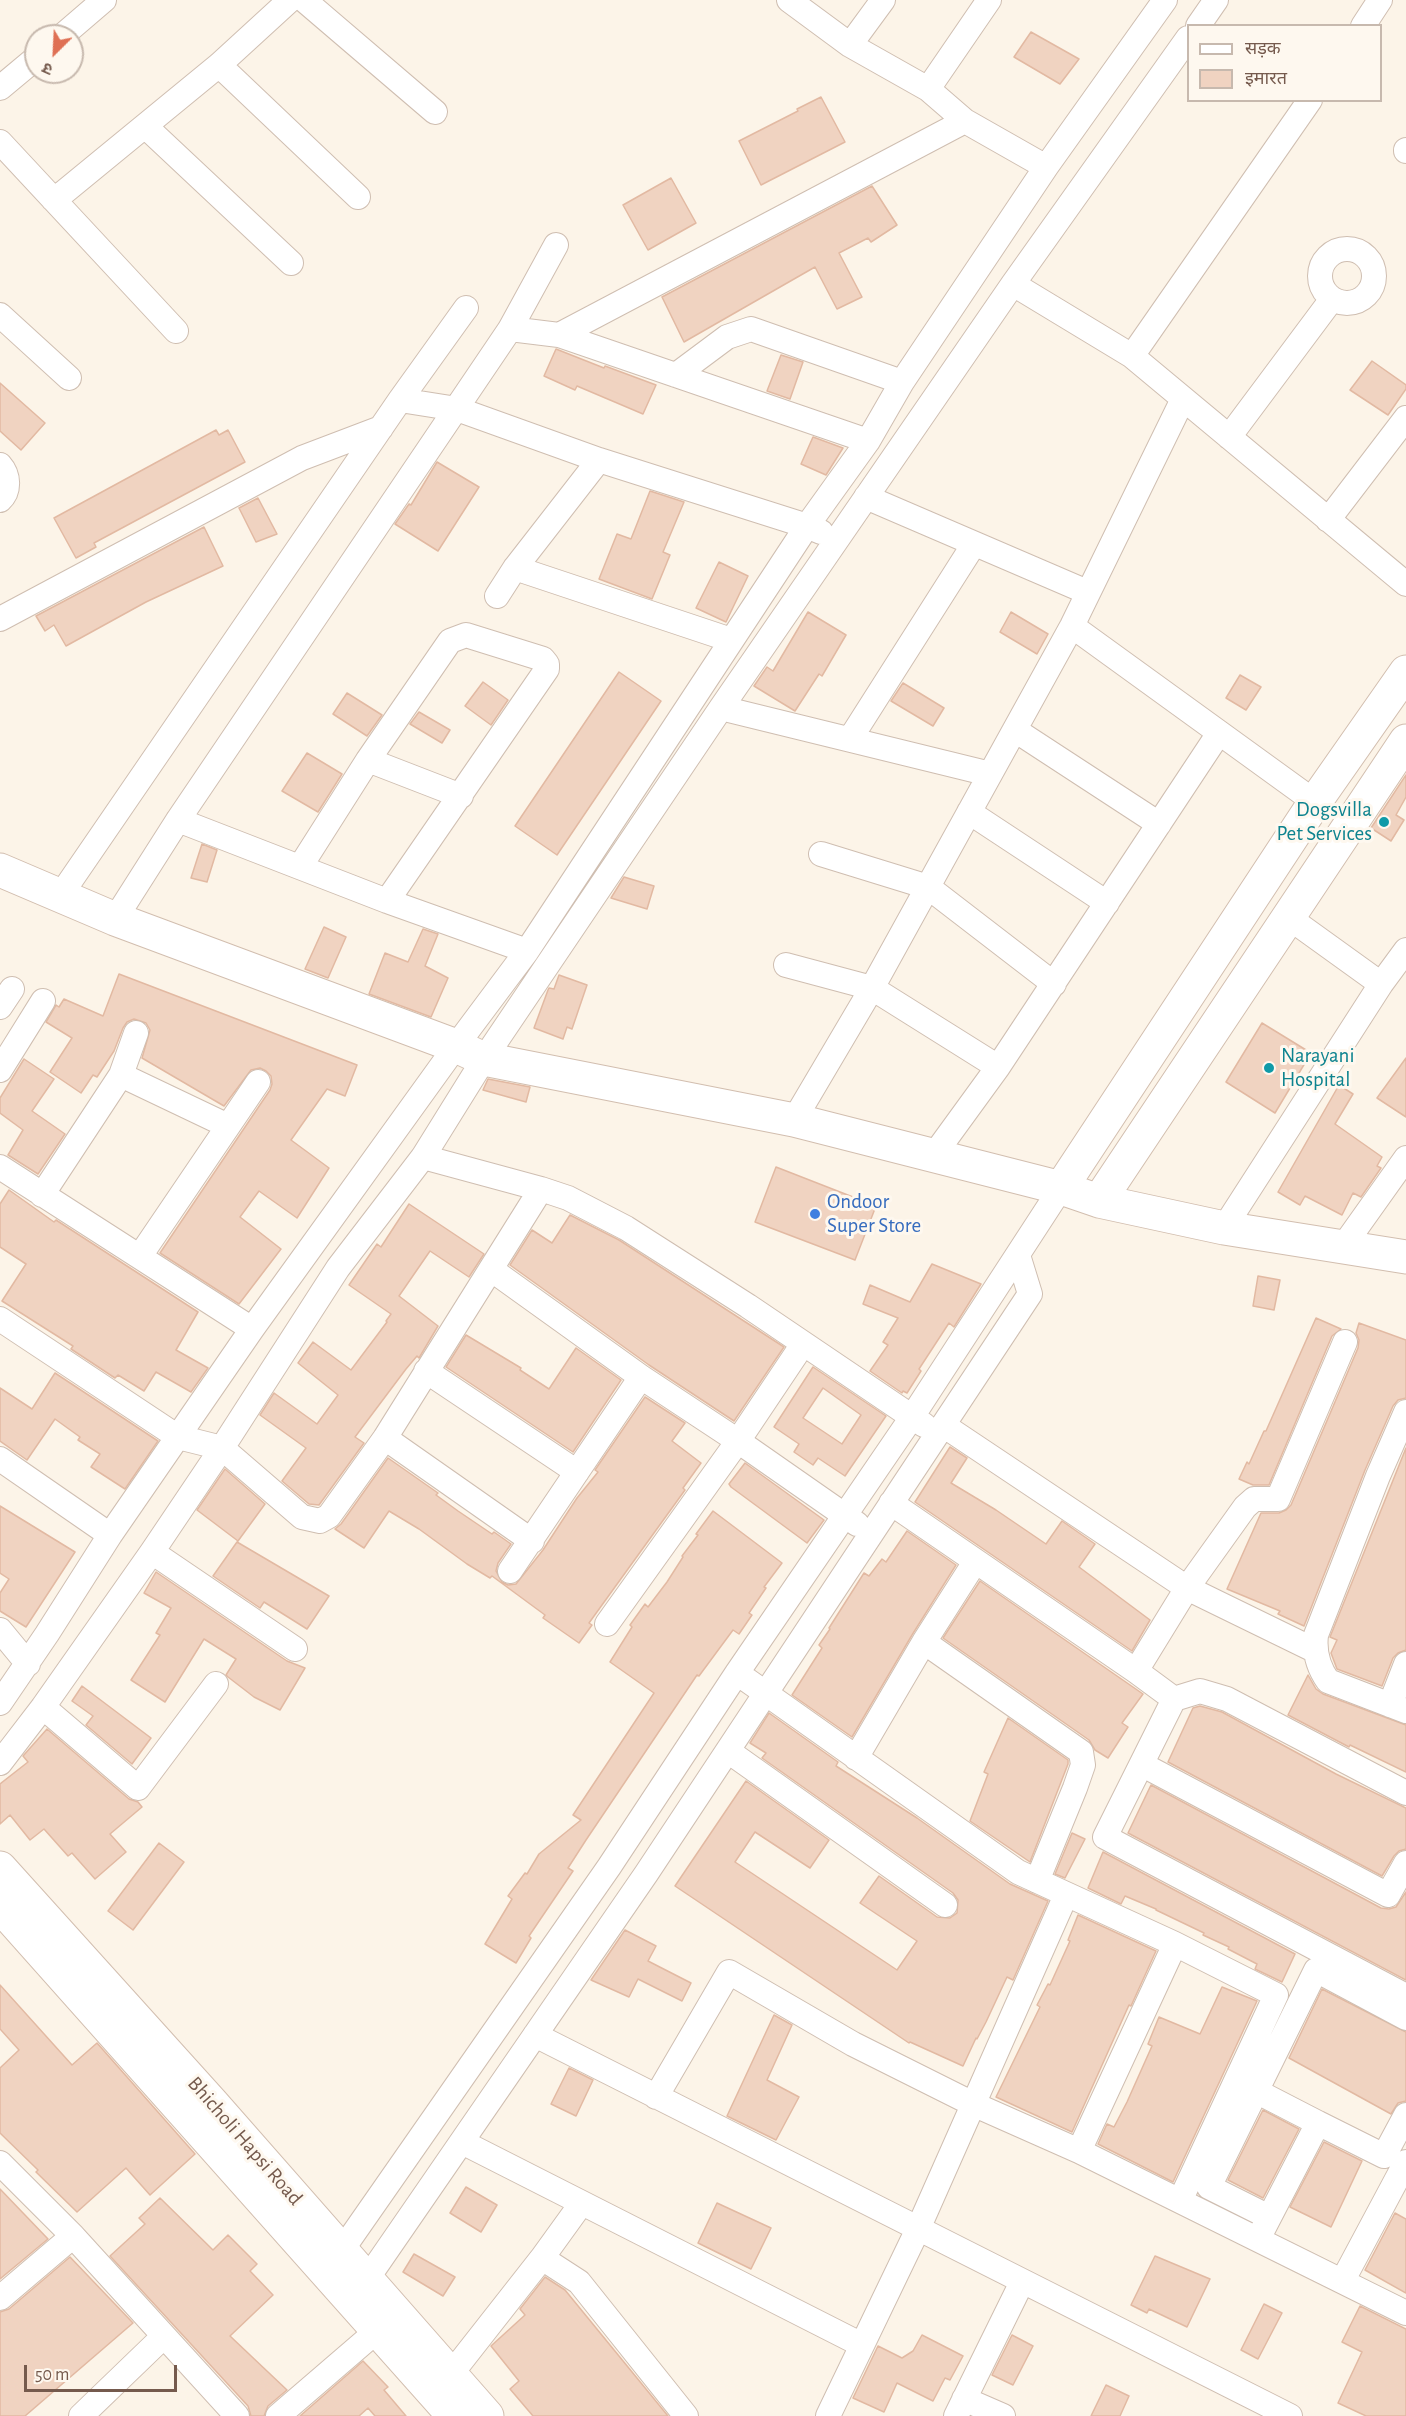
<!DOCTYPE html>
<html>
<head>
<meta charset="utf-8">
<style>
  body { margin:0 }
  #map { position:relative; width:1406px; height:2416px; overflow:hidden; background:#fcf4e8; font-family:"Alegreya Sans","Noto Sans Devanagari",sans-serif }
  canvas { display:block }
  .legend { position:absolute; left:1187px; top:24px; width:195px; height:78px; box-sizing:border-box; background:#fef8ef; border:2px solid #c7b9ae; margin:0; padding:8px 10px; list-style:none; font-size:18px; color:#755a4d }
  .legend li { display:flex; align-items:center; gap:12px; height:30px }
  .legend b { width:30px; border:2px solid #c7b9ae }
  .north { position:absolute; left:24px; top:24px; width:60px; height:60px; box-sizing:border-box; background:#fef8ef; border:2px solid #c7b9ae; border-radius:50%; rotate:204deg; font-size:16px; font-weight:700; line-height:24px; text-align:center; color:#755a4d }
  .north::after { content:''; display:block; margin:auto; width:21px; height:27px; background:#df7054; clip-path:polygon(50% 0,100% 100%,50% 72%,0 100%) }
  .scale { position:absolute; left:24px; top:2365px; width:153px; height:27px; box-sizing:border-box; border:3px solid #755a4d; border-top:0; padding-left:8px; font-size:18px; line-height:21px; white-space:nowrap; color:#755a4d; -webkit-text-stroke:4px #fef8ef; paint-order:stroke }
</style>
</head>
<body>
<div id="map">
<canvas width="1406" height="2416"></canvas>
<ul class="legend">
<li><b style="height:8px;background:#fff"></b>सड़क</li>
<li><b style="height:16px;background:#f0d3c1"></b>इमारत</li>
</ul>
<div class="north">उ</div>
<div class="scale">50 m</div>
</div>
<script>
const c = document.querySelector('canvas').getContext('2d');
c.lineJoin = 'round';
function paint(path, color) {
  c.fillStyle = color;
  c.fill(path, 'evenodd');
}
function stroke(path, color, width, dash) {
  c.strokeStyle = color;
  c.lineWidth = width;
  c.lineCap = dash ? 'butt' : 'round';
  c.setLineDash(dash || []);
  c.stroke(path);
}
function drawText(font, color, halo, rows, align = 'center') {
  c.font = font + ' "Alegreya Sans",sans-serif';
  c.lineWidth = 6;
  c.setLineDash([]);
  c.textBaseline = 'middle';
  c.strokeStyle = halo;
  c.fillStyle = color;
  for (const [text, x, y, turn = 0] of rows) {
    c.save();
    c.translate(x, y);
    c.rotate((+turn || 0) * Math.PI / 180);
    c.textAlign = isNaN(turn) ? turn : align;
    if (halo) c.strokeText(text, 0, 0);
    c.fillText(text, 0, 0);
    c.restore();
  }
}
const building = new Path2D(`
  M1031 32 1079 59 1060 84 1014 57Z
  M821 97 845 142 761 185 739 141 798 111 797 109Z
  M671 178 696 223 648 250 623 205Z
  M872 186 897 225 871 242 868 238 839 253 862 297 837 309 815 267 684 342 662 297Z
  M556 349 604 368 605 366 656 385 643 414 577 386 575 390 544 376Z
  M781 355 803 362 790 399 767 391Z
  M1372 361 1406 385V389L1388 415 1350 390Z
  M0 383 45 423 21 450 0 431Z
  M216 430 219 435 228 430 245 462 94 543 96 547 76 558 54 518Z
  M813 437 843 448 826 475 801 464Z
  M437 462 479 487 438 551 395 524 409 504 411 505Z
  M650 491 684 502 663 552 670 555 652 599 599 579 617 534 631 539Z
  M258 498 277 534 256 542 239 508Z
  M204 527 223 566 146 602 66 646 54 625 45 631 36 616Z
  M719 562 748 576 726 622 696 608Z
  M808 612 846 635 822 676 819 674 795 711 754 686 767 667 773 671Z
  M1011 612 1048 634 1037 654 1000 632Z
  M619 672 661 701 557 855 515 826Z
  M1240 675 1261 687 1246 710 1226 698Z
  M483 682 508 700 491 725 465 706Z
  M903 683 944 708 933 726 891 701Z
  M347 693 382 715 367 736 333 714Z
  M419 712 450 730 442 743 410 724Z
  M307 753 342 774 318 812 282 791Z
  M1406 775V797L1396 815 1404 820 1391 841 1371 828Z
  M202 844 217 850 207 882 191 878Z
  M624 877 654 886 647 909 611 898Z
  M324 927 346 937 328 978 305 969Z
  M423 929 438 934 425 966 448 978 431 1017 369 994 385 953 408 962Z
  M119 974 357 1065 345 1096 327 1089 291 1140 329 1168 297 1218 259 1191 240 1217 281 1249 239 1304 160 1253 270 1090 272 1084 271 1076 266 1071 260 1068 251 1070 224 1106 142 1058 150 1030 146 1023 134 1019 127 1022 123 1028 114 1051 97 1077 93 1075 81 1093 50 1072 72 1038 46 1022 56 1005 59 1007 64 999 103 1016Z
  M559 975 587 985 572 1029 567 1027 563 1039 534 1028 548 990 549 988 554 989Z
  M1262 1023 1311 1053 1275 1113 1226 1082Z
  M1406 1058V1117L1377 1098Z
  M24 1059 54 1079 32 1111 65 1134 38 1174 8 1155 23 1130 0 1113V1098Z
  M488 1079 530 1087 526 1102 483 1090Z
  M1339 1085 1353 1094 1335 1124 1382 1157 1377 1166 1381 1168 1361 1197 1353 1193 1342 1215 1305 1196 1300 1205 1278 1192Z
  M776 1167 876 1206 855 1260 755 1222Z
  M9 1190 54 1222 56 1220 198 1312 176 1350 208 1368 191 1392 156 1372 144 1391 118 1375 115 1378 71 1349 73 1346 2 1301 26 1264 0 1247V1204Z
  M409 1204 484 1254 469 1277 430 1251 399 1296 438 1326 419 1358 417 1356 406 1369 355 1437 364 1443 319 1505 309 1504 282 1481 306 1448 260 1415 274 1393 317 1424 338 1395 298 1363 313 1342 351 1370 387 1322 386 1321 391 1314 349 1285 377 1244 381 1247Z
  M570 1215 619 1240 784 1347 734 1421 649 1365 510 1265 532 1230 552 1243Z
  M932 1264 981 1284 954 1327 949 1323 919 1369 921 1371 907 1393 903 1391 902 1393 870 1371 888 1345 883 1342 898 1318 863 1304 870 1285 910 1302Z
  M1258 1276 1280 1280 1274 1310 1253 1306Z
  M1316 1318 1341 1329 1332 1336 1269 1485H1253L1239 1479 1247 1462 1249 1464 1264 1431H1266Z
  M1359 1323 1406 1340V1398L1398 1400 1393 1406 1365 1470 1304 1626 1278 1614 1280 1611 1227 1589 1261 1513H1279L1286 1510 1291 1505 1358 1348 1359 1340 1356 1333Z
  M466 1335 521 1368 520 1370 549 1389 576 1348 621 1380 573 1452 446 1367Z
  M813 1367 886 1416 845 1476 818 1458 813 1465 794 1452 799 1444 774 1427ZM823 1388 861 1415 842 1444 803 1418Z
  M55 1373 158 1441 125 1489 91 1467 100 1454 78 1440 80 1437 55 1419 27 1460 0 1441V1388L32 1409Z
  M645 1397 685 1423 672 1441 701 1463 683 1488 685 1490 589 1623 592 1625 579 1643 543 1618 545 1615 492 1576 490 1578 467 1564 419 1529 389 1511 364 1548 335 1529 341 1524 388 1458 438 1493 436 1495 458 1511 492 1534 494 1532 511 1544 498 1563 496 1571 502 1582 508 1585 516 1584 543 1550 577 1498 598 1472 595 1470Z
  M950 1447 967 1458 951 1483 996 1510 1046 1544 1062 1521 1095 1544 1079 1567 1150 1620 1132 1651 915 1502Z
  M1406 1448V1650L1398 1653 1393 1658 1382 1686 1337 1669 1331 1653 1337 1640 1330 1637Z
  M745 1463 824 1520 807 1543 731 1487 729 1484Z
  M225 1469 265 1504 238 1541 197 1510Z
  M0 1506 75 1552 26 1627 0 1611V1593L9 1579 0 1573Z
  M713 1511 782 1563 764 1587 766 1588 749 1613 752 1615 739 1634 733 1630 699 1676 697 1675 586 1840 568 1868 573 1871 529 1936 531 1938 516 1963 485 1944 512 1899 508 1896 525 1873 527 1874 539 1854 581 1820 573 1815 654 1693 610 1662 632 1627 630 1625 645 1604 648 1607 667 1582 683 1557 682 1556 698 1535 696 1534Z
  M907 1531 956 1565 912 1635 852 1737 792 1695 822 1648 819 1645 830 1629 829 1628 864 1573 869 1576 882 1559 886 1562Z
  M237 1542 329 1596 307 1629 264 1602 260 1608 213 1576Z
  M156 1572 287 1661 305 1668 280 1710 254 1697 228 1677 226 1675 236 1659 204 1639 165 1702 131 1680 160 1635 156 1633 171 1608 144 1593Z
  M980 1581 1143 1694 1122 1723 1128 1727 1108 1758 1095 1750 1089 1740 943 1638Z
  M1308 1675 1316 1689 1323 1694 1406 1725V1772L1350 1745 1349 1747 1288 1715Z
  M82 1686 151 1738 132 1764 86 1725 93 1716 72 1701Z
  M1200 1706 1222 1712 1336 1774 1406 1808V1849L1399 1851 1394 1856 1382 1876 1168 1762 1193 1708Z
  M769 1713 838 1762 836 1766 917 1818 1010 1884 1048 1901 1013 1980 1007 1977 986 2022 977 2039 976 2038 963 2066 910 2042 909 2043 675 1886 746 1781 829 1840 810 1868 755 1832 735 1862 897 1970 917 1941 860 1903 879 1876 937 1917 950 1918 957 1913 958 1900 953 1893 762 1758 766 1753 750 1743Z
  M1008 1718 1068 1760V1764L1030 1862 970 1821 988 1774 984 1772Z
  M47 1729 129 1799 138 1802 142 1807 110 1834 126 1852 95 1879 72 1853 68 1856 44 1829 30 1840 10 1815 0 1824V1784L28 1762 23 1756Z
  M1151 1785 1381 1908 1389 1909 1396 1907 1406 1892V1980L1128 1833Z
  M1072 1833 1085 1839 1065 1878 1055 1874Z
  M159 1843 184 1862 133 1930 108 1911Z
  M1103 1852 1295 1954 1282 1982 1255 1969 1257 1964 1228 1949 1229 1947 1203 1935 1204 1933 1156 1910V1909L1125 1896 1121 1904 1088 1888Z
  M1078 1915 1156 1951 1131 2006 1129 2005 1072 2132 996 2097 1040 2007 1037 2005 1048 1984 1050 1985 1070 1941 1068 1940Z
  M625 1930 656 1946 648 1961 691 1983 682 2001 638 1979 629 1997 591 1980Z
  M0 1985 72 2065 97 2043 195 2154 150 2195 126 2168 77 2212 36 2172 38 2170 0 2133V2068L19 2050 0 2029Z
  M1222 1987 1257 2001 1173 2182 1098 2144 1107 2124 1114 2127 1127 2102 1152 2046 1148 2044 1159 2017 1200 2034Z
  M1322 1989 1406 2032V2101L1398 2103 1391 2114 1289 2058Z
  M774 2015 792 2025 767 2080 799 2097 776 2140 727 2116Z
  M569 2068 593 2080 576 2116 551 2104Z
  M1263 2110 1299 2129 1263 2198 1228 2180Z
  M1324 2142 1362 2161 1331 2227 1290 2207Z
  M466 2187 497 2205 481 2232 450 2213Z
  M0 2189 48 2239 0 2279Z
  M160 2198 213 2250 228 2235 257 2264 250 2271 273 2295 230 2336 287 2390 268 2406 264 2416H251L248 2406 110 2256 145 2224 139 2218Z
  M717 2203 771 2228 751 2269 698 2243Z
  M1395 2213 1406 2219V2293L1365 2270Z
  M414 2254 455 2277 443 2296 403 2272Z
  M1155 2256 1210 2279 1187 2327 1149 2309 1147 2313 1131 2305Z
  M70 2257 133 2323 25 2416H0V2312L9 2309Z
  M545 2277 565 2290 668 2416H533L510 2389 519 2381 491 2346 525 2315 520 2309Z
  M1264 2304 1282 2313 1258 2359 1241 2350Z
  M1360 2306 1406 2329V2416H1366L1338 2403 1362 2352 1342 2342Z
  M922 2335 963 2356 950 2380 945 2378 933 2401 897 2383 884 2412 853 2398 878 2346 902 2358 913 2351Z
  M1012 2335 1033 2346 1013 2385 992 2375Z
  M363 2361 388 2387 384 2390 406 2416H375L368 2408 359 2416H300Z
  M1106 2385 1129 2396 1120 2416H1091Z`);
const street = new Path2D(`
  M304 0 435 112
  M789 0 850 45 928 89 965 121 1046 167
  M1198 26 1216 0
  M1363 26 1380 0
  M62 36 104 0
  M850 45 883 0
  M219 65 358 197
  M0 88 36 58
  M928 89 989 0
  M145 126 291 263
  M0 142 176 331
  M1406 150V151
  M53 199 63 193 219 65 290 0
  M1320 276a27 27 0 1 1 54 0a27 27 0 1 1-54 0Z
  M1013 284 1132 356 1406 584
  M0 315 69 378
  M510 329 559 335 868 441
  M559 335 965 121
  M1132 356 1310 100
  M676 375 727 337 751 329 902 382
  M400 400 457 409 599 460 807 526 821 532
  M1229 437 1332 299
  M0 465C9 475 10 491 0 500
  M866 497 1087 592
  M1328 520 1406 418
  M515 568 731 640
  M497 596 515 568 599 460
  M0 619 302 458 381 428
  M1072 626 1315 802
  M721 708 990 774
  M1015 730 1159 824
  M850 739 974 544
  M368 760 461 796
  M969 812 1107 903
  M178 820 387 901 527 951
  M821 854 928 887 1054 984
  M300 867 368 760 450 641 466 635 543 659 547 664V669L387 901
  M60 896 400 400 466 308
  M1288 917 1381 984
  M115 919 178 820 510 329 556 245
  M786 965 872 988 998 1067
  M0 1007 12 989
  M0 1070 43 1001
  M121 1075 228 1126
  M794 1120 872 988 1072 626 1183 399
  M934 1155 998 1067 1219 733
  M423 1157 541 1189 568 1198 626 1228 748 1306 924 1425
  M0 1167 252 1329
  M42 1195 121 1075 136 1033
  M1224 1228 1381 984 1406 950
  M1342 1248 1406 1158
  M140 1256 258 1082
  M492 1270 641 1377 738 1441 857 1524
  M0 1319 178 1437 222 1448 302 1517 320 1521 329 1516 385 1438 541 1189
  M426 1371 577 1472
  M1406 1412 1378 1476 1316 1635C1314 1652 1318 1667 1328 1681L1406 1711
  M943 1425 1187 1588 1314 1650
  M385 1438 532 1541
  M0 1459 110 1535
  M891 1503 1136 1671 1174 1699 1105 1837 1406 1996
  M152 1552 295 1649
  M510 1571 641 1377
  M607 1624 738 1441 803 1344
  M0 1630 28 1664
  M924 1642 1081 1752 1083 1765 1075 1788 1037 1881
  M1136 1671 1187 1588 1245 1507 1254 1499H1278L1345 1342
  M737 1673 1018 1872 1175 1944 1079 2151 1180 2201 1276 1995 1175 1944
  M1174 1699 1200 1691 1227 1699 1406 1793
  M0 1703 47 1634 110 1535 252 1329 456 1046 527 951 807 526 868 441 902 382 1046 167 1165 0
  M1390 1705 1406 1664
  M43 1707 138 1788 216 1684
  M728 1751 945 1905
  M856 1758 924 1642 975 1562
  M0 1763 43 1707 152 1552 222 1448 338 1268 423 1157 484 1059 721 708 1013 284 1188 38
  M1143 1765 1388 1895 1406 1863
  M535 2035 1290 2416
  M1256 2091 1318 2123
  M656 2097 729 1972 853 2044 973 2104 1079 2151
  M462 2142 862 2345
  M0 2163 73 2236
  M1180 2201 1406 2313
  M1269 2217 1209 2187 1316 1970 1406 2018
  M1258 2239 1318 2123 1384 2156 1406 2115
  M342 2250 609 1867 737 1673 912 1417 1061 1188
  M542 2258 581 2204
  M367 2279 646 1874 1030 1294 1018 1255
  M1343 2280 1406 2162
  M0 2298 73 2236 237 2416
  M451 2374 542 2258 579 2282 686 2416
  M964 2399 1003 2416
  M81 2416 164 2336
  M278 2416 378 2330
  M828 2416 918 2229 1066 1895
  M956 2416 1022 2282`);
const secondary = new Path2D(`
  M0 870 115 919 456 1046 484 1059 794 1120 1061 1188 1099 1201 1224 1228 1406 1257
  M1061 1188 1315 802 1406 672
  M1099 1201 1406 741
  M0 1868 212 2103 487 2416
  M0 1906 454 2416`);
const markers = [
  [1384,822,6,"#0f9aa8"],
  [1269,1068,6,"#0f9aa8"],
  [815,1214,6,"#3f7fe0"]
];
const cultureNames = [
  ["Dogsvilla",1372,810],
  ["Pet Services",1372,834],
  ["Narayani",1281,1056,"left"],
  ["Hospital",1281,1080,"left"]
];
const shopNames = [
  ["Ondoor",827,1202],
  ["Super Store",827,1226]
];
const streetNames = [
  ["Bhicholi Hapsi Road",245,2141,49]
];
paint(building, '#f0d3c1');
stroke(building, '#e2b9a2', 1.5);
stroke(street, '#cfbeb1', 26);
stroke(secondary, '#d2beaf', 35);
stroke(street, '#fff', 24);
stroke(secondary, '#fff', 33);
for (const [x, y, r, color] of markers) {
  const dot = new Path2D();
  dot.arc(x, y, r, 0, 2 * Math.PI);
  c.fillStyle = color;
  c.fill(dot);
  stroke(dot, '#fef8ef', 2);
}
drawText('21px', '#0d838f', '#fef8ef', cultureNames, 'right');
drawText('21px', '#366cbe', '#fef8ef', shopNames, 'left');
drawText('21px', '#755a4d', '#fef8ef', streetNames);
</script>
</body>
</html>
